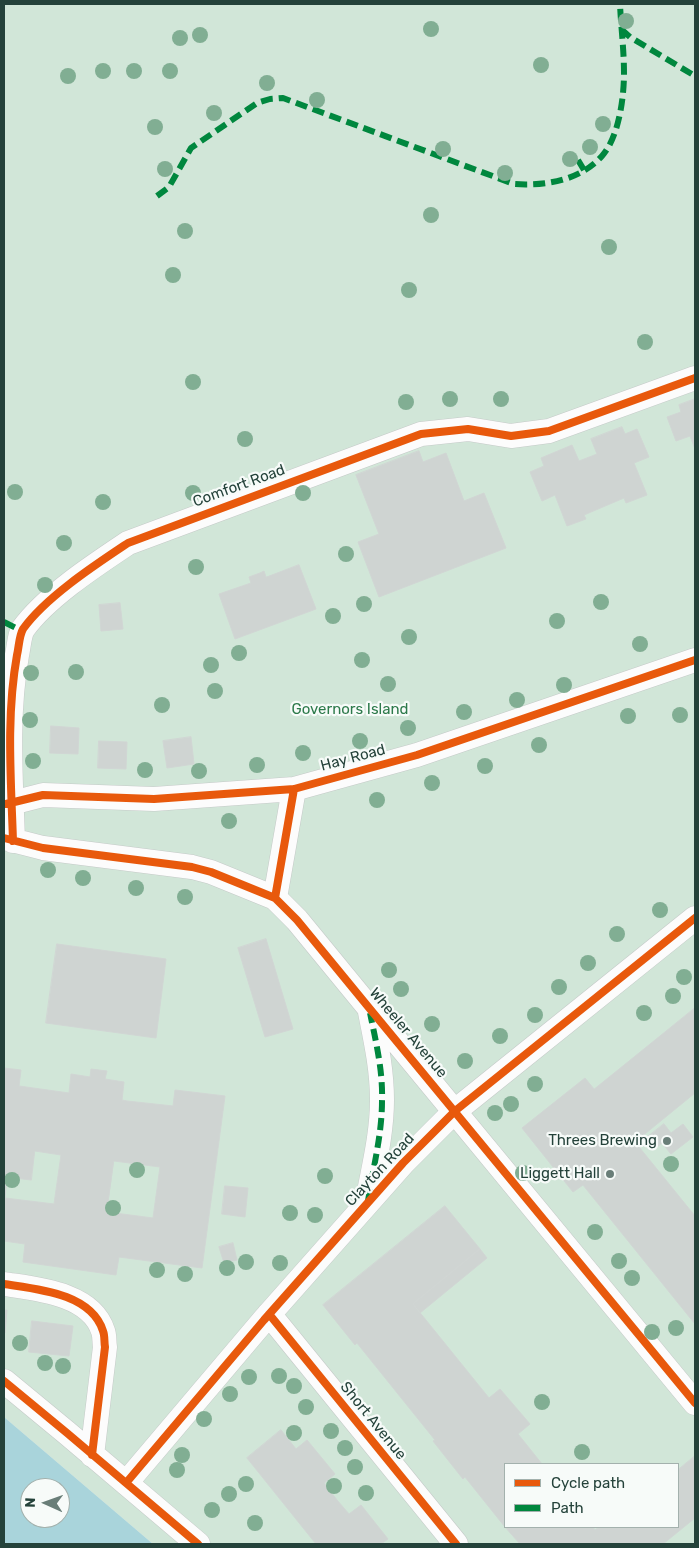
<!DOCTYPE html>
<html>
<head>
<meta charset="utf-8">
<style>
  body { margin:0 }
  #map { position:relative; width:699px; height:1548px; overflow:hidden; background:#e8edeb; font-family:Rubik,sans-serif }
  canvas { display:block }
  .frame { position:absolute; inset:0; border:5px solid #24423a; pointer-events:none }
  .legend { position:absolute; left:504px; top:1463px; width:175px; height:65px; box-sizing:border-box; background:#f7fbf9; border:1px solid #a3b1ad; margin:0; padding:6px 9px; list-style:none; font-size:15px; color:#24423a }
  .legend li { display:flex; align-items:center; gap:10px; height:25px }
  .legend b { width:25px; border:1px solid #a3b1ad }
  .north { position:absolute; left:20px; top:1478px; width:50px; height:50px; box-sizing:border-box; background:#f7fbf9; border:1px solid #a3b1ad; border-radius:50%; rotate:272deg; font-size:14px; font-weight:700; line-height:20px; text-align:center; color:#24423a }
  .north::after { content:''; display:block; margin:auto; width:18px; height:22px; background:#697e78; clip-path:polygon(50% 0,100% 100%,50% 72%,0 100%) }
</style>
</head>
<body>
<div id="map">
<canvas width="699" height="1548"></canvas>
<div class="frame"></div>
<ul class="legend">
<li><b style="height:6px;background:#e8590c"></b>Cycle path</li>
<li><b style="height:6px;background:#00873e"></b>Path</li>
</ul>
<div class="north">N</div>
</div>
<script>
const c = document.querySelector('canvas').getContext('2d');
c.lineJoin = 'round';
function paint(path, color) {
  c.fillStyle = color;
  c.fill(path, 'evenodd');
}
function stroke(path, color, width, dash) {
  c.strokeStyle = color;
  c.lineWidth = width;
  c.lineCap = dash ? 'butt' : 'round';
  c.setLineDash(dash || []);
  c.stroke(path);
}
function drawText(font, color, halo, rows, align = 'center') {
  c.font = font + ' Rubik,sans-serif';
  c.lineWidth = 4.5;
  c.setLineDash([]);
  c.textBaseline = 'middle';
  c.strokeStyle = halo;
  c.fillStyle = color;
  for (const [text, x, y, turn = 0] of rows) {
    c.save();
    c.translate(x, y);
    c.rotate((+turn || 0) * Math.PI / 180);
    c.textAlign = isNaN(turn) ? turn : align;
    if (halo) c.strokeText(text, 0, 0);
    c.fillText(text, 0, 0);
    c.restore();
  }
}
const green = new Path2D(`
  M4 4H695V1544H153L4 1417ZM505 1464H678V1527H505Z`);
const water = new Path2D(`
  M4 1417 153 1544H4ZM30 1488H60V1518H30Z`);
const building = new Path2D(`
  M695 399V449L690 436 676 441 667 417 681 412 679 405Z
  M622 427 625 434 637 429 649 457 634 463 647 495 626 503 624 498 584 515 586 519 567 526 555 495 542 501 530 472 544 466 541 458 572 445 579 461 597 454 591 439Z
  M419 451 423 462 446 453 464 501 484 493 506 548 379 597 358 542 379 534 356 475Z
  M299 565 316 609 235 639 219 594 251 583 249 577 260 573 264 571 266 577Z
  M120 603 123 629 101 631 99 605Z
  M51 726 79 728 78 754 50 753Z
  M191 737 194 764 167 768 163 741Z
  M99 741 127 742 126 769 98 768Z
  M266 939 293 1029 265 1037 238 948Z
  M57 944 166 959 156 1038 46 1023Z
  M695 1008V1093L635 1142 695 1216V1324L583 1185 573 1192 522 1128 585 1078 594 1089Z
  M4 1068 21 1070 19 1086 69 1093 71 1074 90 1077 91 1069 107 1071 105 1079 124 1082 122 1100 127 1101 173 1106 175 1090 225 1096 202 1268 119 1257 116 1275 23 1262 25 1244 4 1241ZM35 1151 61 1155 54 1204 5 1198 7 1177 31 1180ZM114 1161 160 1167 153 1218 107 1212Z
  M664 1124 671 1133 683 1124 693 1137 671 1154 662 1143 653 1150 645 1139Z
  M225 1186 248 1188 245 1217 222 1214Z
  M445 1206 480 1249 413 1304 489 1398 500 1389 530 1424 518 1434 542 1464H505V1527L465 1477 463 1479 433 1441 435 1440 357 1343 355 1345 323 1305Z
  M233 1243 237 1260 224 1263 219 1247Z
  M480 1249 487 1258 420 1313 413 1304Z
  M4 1310H7L5 1333 4 1332Z
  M32 1321 73 1326 69 1356 29 1352Z
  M281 1430 296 1449 307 1440 335 1474 324 1483 337 1500 349 1514 361 1505 388 1539 381 1544H316L247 1458Z
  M695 1456V1510L694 1511 695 1518 663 1544H520L505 1527H593L595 1530 599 1527H678V1470Z`);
const street = new Path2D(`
  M4 805 43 795 154 799 294 789 417 755 695 660
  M4 838 43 848 192 867 211 872 275 898 297 920 370 1009 695 1403
  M13 841C11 779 6 716 17 655 19 647 19 636 23 629 46 597 95 565 128 543L421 434 468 429 511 436 549 431 695 378
  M275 898 294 789
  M367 1203C373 1169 382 1135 382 1100 382 1070 376 1042 370 1012
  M4 1284C36 1289 91 1293 103 1331 105 1336 104 1342 105 1347L92 1455
  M269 1314 456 1544
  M4 1381 67 1433 198 1544
  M126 1483 264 1320 403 1163 455 1111 695 918`);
const quiet = new Path2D(`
  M621 29 630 37 695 76
  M578 160 584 170
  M157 196 169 187 191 148 257 103 270 99 283 98 514 184C544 186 580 181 602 156 619 137 624 97 624 73 624 50 621 27 620 4
  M4 622 22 631
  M368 1201C373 1168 382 1135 382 1101 383 1071 376 1042 370 1013`);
const cycleway = new Path2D(`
  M6 804 43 795 154 799 294 789 417 755 695 660
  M4 838 43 848 192 867 211 872 275 898 297 920 370 1009 695 1403
  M13 841C11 779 6 716 17 655 19 647 19 636 23 629 46 597 95 565 128 543L421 434 468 429 511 436 549 431 695 378
  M275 898 294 789
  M4 1284C36 1289 91 1293 103 1331 105 1336 104 1342 105 1347L92 1455
  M269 1314 456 1544
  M4 1381 67 1433 198 1544
  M126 1483 264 1320 403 1163 455 1111 695 918`);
const trees = [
  [626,21],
  [431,29],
  [200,35],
  [180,38],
  [541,65],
  [103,71],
  [134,71],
  [170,71],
  [68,76],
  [267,83],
  [317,100],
  [214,113],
  [603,124],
  [155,127],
  [590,147],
  [443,149],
  [570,159],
  [165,169],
  [505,173],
  [431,215],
  [185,231],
  [609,247],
  [173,275],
  [409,290],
  [645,342],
  [193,382],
  [450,399],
  [501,399],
  [406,402],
  [245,439],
  [15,492],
  [193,493],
  [303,493],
  [103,502],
  [64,543],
  [346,554],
  [196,567],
  [45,585],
  [601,602],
  [364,604],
  [333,616],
  [557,621],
  [409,637],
  [640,644],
  [239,653],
  [362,660],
  [211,665],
  [76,672],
  [31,673],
  [388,684],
  [564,685],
  [215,691],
  [517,700],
  [162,705],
  [464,712],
  [680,715],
  [628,716],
  [30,720],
  [408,728],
  [360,741],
  [539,745],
  [303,753],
  [33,761],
  [257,765],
  [485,766],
  [145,770],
  [199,771],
  [432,783],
  [377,800],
  [229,821],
  [48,870],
  [83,878],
  [136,888],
  [185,897],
  [660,910],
  [617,934],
  [588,963],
  [389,970],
  [684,977],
  [559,987],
  [401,989],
  [673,996],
  [644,1013],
  [535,1015],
  [432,1024],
  [500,1036],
  [465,1061],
  [535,1084],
  [511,1104],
  [495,1113],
  [671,1164],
  [137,1170],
  [523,1173],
  [325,1176],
  [12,1180],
  [113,1208],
  [290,1213],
  [315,1215],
  [595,1232],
  [619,1261],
  [246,1262],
  [280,1263],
  [227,1268],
  [157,1270],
  [185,1274],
  [632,1278],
  [676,1328],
  [652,1332],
  [20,1343],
  [45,1363],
  [63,1366],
  [279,1376],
  [249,1377],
  [294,1386],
  [230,1394],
  [542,1402],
  [306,1407],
  [204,1419],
  [331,1431],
  [294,1433],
  [345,1448],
  [582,1452],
  [182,1455],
  [355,1467],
  [177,1470],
  [246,1484],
  [334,1486],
  [366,1493],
  [229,1494],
  [212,1510],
  [255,1523]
];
const markers = [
  [667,1141,5,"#697e78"],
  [610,1174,5,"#697e78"]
];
const streetNames = [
  ["Comfort Road",239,486,-20],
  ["Hay Road",353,758,-15],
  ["Wheeler Avenue",408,1033,50],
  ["Clayton Road",380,1170,-47],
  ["Short Avenue",373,1421,51]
];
const parkNames = [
  ["Governors Island",350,710]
];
const poiNames = [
  ["Threes Brewing",657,1141],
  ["Liggett Hall",600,1174]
];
paint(green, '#d1e6d8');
paint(water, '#a9d4db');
paint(building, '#cfd4d2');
stroke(building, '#d1d6d4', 1);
stroke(street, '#c5cac8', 25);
stroke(street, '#fcfcfc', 24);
stroke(quiet, '#00873e', 6, [12, 6]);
stroke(cycleway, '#e8590c', 8);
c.fillStyle = '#81ae93';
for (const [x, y] of trees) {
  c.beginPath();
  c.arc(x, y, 8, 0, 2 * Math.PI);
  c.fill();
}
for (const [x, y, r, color] of markers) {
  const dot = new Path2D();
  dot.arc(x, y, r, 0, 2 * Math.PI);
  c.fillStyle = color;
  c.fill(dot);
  stroke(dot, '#f7fbf9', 2);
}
drawText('15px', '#24423a', '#f7fbf9', streetNames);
drawText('15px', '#2d7a4b', '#f7fbf9', parkNames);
drawText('15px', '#24423a', '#f7fbf9', poiNames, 'right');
</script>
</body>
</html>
